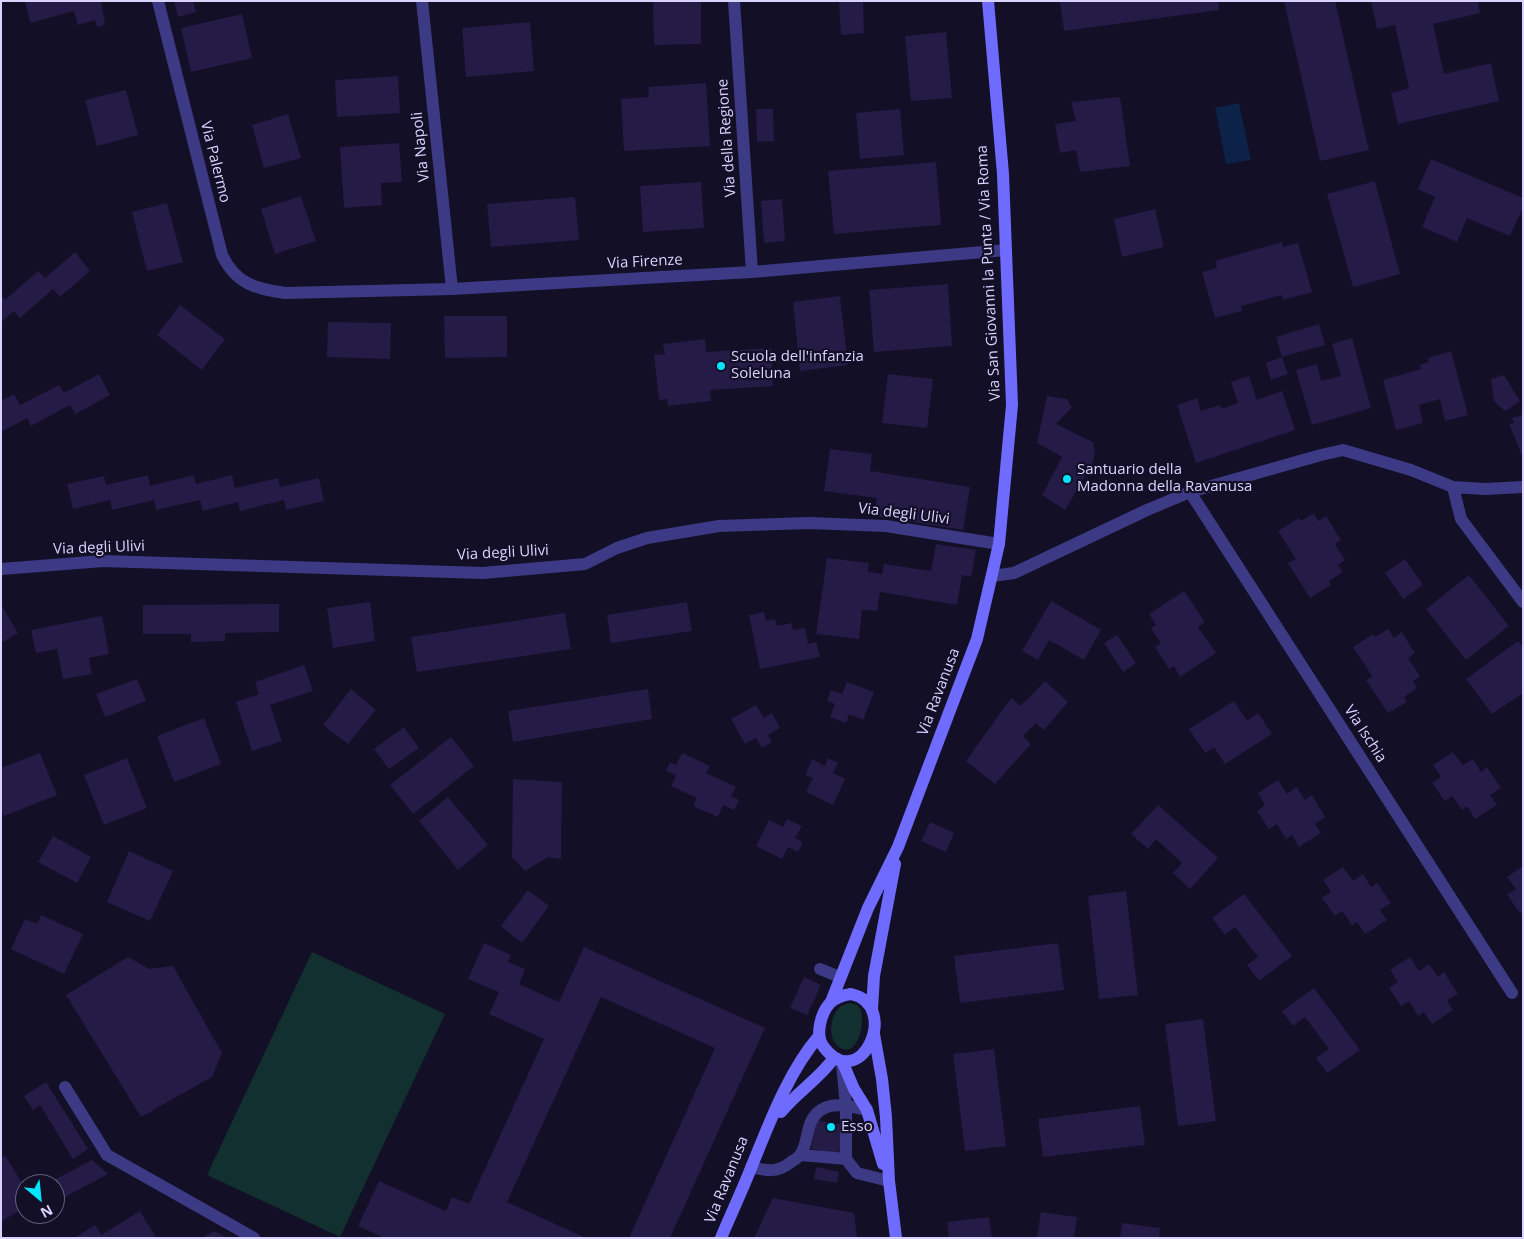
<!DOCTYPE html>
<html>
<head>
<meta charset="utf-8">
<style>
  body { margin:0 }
  #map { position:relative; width:1524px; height:1239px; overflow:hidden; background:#130f26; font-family:"Open Sans",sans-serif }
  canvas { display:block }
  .frame { position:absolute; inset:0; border:2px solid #d9d4ff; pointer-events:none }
  .north { position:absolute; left:15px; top:1174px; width:50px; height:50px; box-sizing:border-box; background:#130f26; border:1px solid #625e7d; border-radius:50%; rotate:152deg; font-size:14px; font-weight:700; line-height:20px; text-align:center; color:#d9d4ff }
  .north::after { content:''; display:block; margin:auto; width:18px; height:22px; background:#00e5ff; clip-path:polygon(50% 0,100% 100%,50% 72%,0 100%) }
</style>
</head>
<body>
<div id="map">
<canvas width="1524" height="1239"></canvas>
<div class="frame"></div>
<div class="north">N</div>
</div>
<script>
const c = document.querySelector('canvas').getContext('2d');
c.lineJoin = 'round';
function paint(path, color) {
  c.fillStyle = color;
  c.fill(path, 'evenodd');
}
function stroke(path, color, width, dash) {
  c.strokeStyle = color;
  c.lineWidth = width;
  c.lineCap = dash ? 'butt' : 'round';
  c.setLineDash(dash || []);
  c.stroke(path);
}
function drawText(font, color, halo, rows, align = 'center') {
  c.font = font + ' "Open Sans",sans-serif';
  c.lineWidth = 4.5;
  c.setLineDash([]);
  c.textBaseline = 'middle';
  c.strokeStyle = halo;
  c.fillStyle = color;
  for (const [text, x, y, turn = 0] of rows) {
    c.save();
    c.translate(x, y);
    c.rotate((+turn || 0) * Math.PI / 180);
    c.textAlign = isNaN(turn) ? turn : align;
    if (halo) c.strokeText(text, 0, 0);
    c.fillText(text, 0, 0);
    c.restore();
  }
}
const green = new Path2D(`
  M312 952 445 1014 340 1237 207 1175Z
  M849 1003C853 1004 856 1003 859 1007 867 1016 859 1061 839 1047 827 1039 830 1014 841 1006 844 1005 846 1004 849 1003Z`);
const water = new Path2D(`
  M1239 103 1251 160 1226 164 1215 108Z`);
const building = new Path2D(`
  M25 1H101L105 25 97 27 95 20 78 25 74 11 30 23Z
  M174 1H193L196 12 178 17Z
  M653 1H701V44L654 45Z
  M839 1H863L864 33 841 35Z
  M1060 1H1218L1219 10 1064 31Z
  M1284 1H1335L1369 150 1320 161Z
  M1371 1H1478L1480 13 1433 24 1444 74 1491 63 1499 101 1398 124 1391 93 1409 88 1395 25 1377 29Z
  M242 14 252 58 191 72 181 28Z
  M530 22 534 71 466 77 462 28Z
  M946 32 952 98 911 101 905 36Z
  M398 76 400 113 337 117 335 80Z
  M706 83 710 146 624 151 621 99 649 97 648 87Z
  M126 90 138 135 97 146 85 100Z
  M1120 97 1130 166 1080 172 1076 150 1060 153 1055 124 1076 121 1071 102Z
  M756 109H773L774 141 757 142Z
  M900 109 904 155 860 159 856 113Z
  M288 114 301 158 264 168 252 125Z
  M399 143 402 182 381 183 382 205 344 208 340 147Z
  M1431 159 1523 198V207L1510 236 1467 218 1457 242 1422 227 1435 197 1418 189Z
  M936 162 941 225 834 234 828 171Z
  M1375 181 1400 274 1353 287 1327 194Z
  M701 182 704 228 643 232 640 186Z
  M301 196 316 241 275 254 261 209Z
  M575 197 579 240 491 247 487 204Z
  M782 199 785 241 764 243 761 201Z
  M167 203 183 262 147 271 132 212Z
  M1155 209 1164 247 1122 257 1114 219Z
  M1282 242 1283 247 1298 243 1312 292 1283 300 1282 295 1241 306 1242 311 1215 318 1202 272 1217 268 1215 261Z
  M75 252 90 271 60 297 53 289 20 318 14 311 1 322V296L5 300 38 271 45 278Z
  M948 284 952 346 874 352 869 290Z
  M840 296 848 365 800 371 793 302Z
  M180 305 225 339 202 370 157 335Z
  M444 316H507V357L445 358Z
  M328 322 391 323 390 359 327 357Z
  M1319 324 1325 345 1282 357 1288 374 1271 380 1266 363 1282 357 1276 337Z
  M1352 338 1371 408 1312 425 1296 370 1317 364 1321 381 1341 376 1332 344Z
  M705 339 706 352 771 348 773 386 710 390 711 401 668 406 667 399 659 400 654 355 665 354 663 344Z
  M1451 351 1468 415 1445 421 1440 399 1419 405 1423 423 1396 430 1383 380 1421 369 1420 365 1429 362 1428 358Z
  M99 374 110 395 75 414 70 405 31 426 27 418 1 432V401L14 394 20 405 59 385 64 393Z
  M888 374 933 379 927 428 882 423Z
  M1504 375 1520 401 1505 411 1494 401 1491 379Z
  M1249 376 1257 400 1282 391 1295 430 1196 463 1177 405 1197 398 1201 411 1220 405 1221 409 1238 403 1231 382Z
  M1047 396 1067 399 1072 407 1056 424 1093 442 1095 453 1093 462 1065 510 1042 495 1062 457 1037 443Z
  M1523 415V458L1509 424 1514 423 1512 418Z
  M830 449 872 454 870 471 970 487 963 530 874 516 877 498 824 491Z
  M148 475 150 486 194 475 196 484 232 475 235 488 278 478 280 487 319 478 324 501 286 510 284 500 240 511 238 502 203 511 200 500 156 510 154 500 112 510 110 500 73 509 67 484 104 476 106 485Z
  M1314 513 1318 521 1326 516 1341 540 1335 544 1345 560 1338 565 1343 572 1329 581 1331 585 1310 598 1288 563 1296 559 1278 531 1299 518 1301 521Z
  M936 544 976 550 971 577 962 575 957 605 880 592 877 611 862 610 859 639 816 634 827 558 869 563 868 572 882 574 884 564 931 571Z
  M1405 559 1423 585 1403 599 1385 573Z
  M1469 575 1509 626 1466 660 1426 609Z
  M1184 591 1205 622 1198 627 1216 653 1180 677 1174 666 1169 669 1155 647 1161 643 1151 628 1156 625 1149 614Z
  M1051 601 1101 630 1084 660 1049 640 1038 660 1022 651Z
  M370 602 375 641 333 648 327 608Z
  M687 602 692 631 611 643 607 615Z
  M1 604 18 633 1 643Z
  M279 604V632L225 633V641L191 642V634H143V605Z
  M764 612 766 621 775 619 777 626 792 623 793 630 805 628 808 644 816 642 820 657 760 669 749 615Z
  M565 613 571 649 417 672 411 637Z
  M102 616 109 654 89 658 92 674 63 679 57 649 36 653 31 630Z
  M1388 629 1394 638 1402 632 1415 653 1408 658 1420 676 1413 681 1417 688 1404 697 1407 702 1388 713 1366 680 1372 676 1353 647 1373 634 1375 637Z
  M1117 635 1136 663 1123 672 1104 643Z
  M1518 641 1523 647V693L1492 714 1466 679Z
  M304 665 313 691 270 705 282 741 252 751 236 702 259 694 255 682Z
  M137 679 146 701 105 717 96 694Z
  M1045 681 1068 702 1044 730 1036 723 1023 736 1031 744 995 784 966 761 1011 698 1021 706Z
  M847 682 874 692 863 720 849 714 846 723 830 717 835 704 827 701 831 690 842 694Z
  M351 689 376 710 348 744 323 725Z
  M648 689 652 719 513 742 508 711Z
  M1234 701 1247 721 1258 713 1272 734 1225 764 1214 747 1205 753 1189 729Z
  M756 705 764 718 772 713 780 728 768 735 772 742 762 748 756 738 745 744 731 719Z
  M204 718 221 764 174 782 157 736Z
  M404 727 419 748 389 769 374 749Z
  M451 737 474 766 413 814 390 785Z
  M1453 752 1463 765 1473 759 1481 772 1487 767 1501 788 1490 795 1497 805 1475 819 1467 806 1462 810 1452 796 1445 801 1432 783 1441 777 1433 765Z
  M40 753 57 795 4 816 1 809V768Z
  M682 753 710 766 706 773 736 787 731 796 739 800 734 810 723 805 718 817 693 806 697 798 671 786 676 775 666 771 670 762 676 765Z
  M127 758 147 808 104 825 84 775Z
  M828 758 838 763 833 773 845 779 833 805 806 792 813 778 805 775 812 759 825 766Z
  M513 779 562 782 561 859 548 857 525 871 512 857Z
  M1278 780 1287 794 1297 787 1305 800 1312 795 1325 817 1315 824 1321 833 1299 847 1292 835 1286 839 1277 824 1269 829 1257 811 1265 805 1258 793Z
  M448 797 488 845 458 870 419 821Z
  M1158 805 1218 858 1190 889 1173 873 1182 863 1156 839 1148 849 1131 834Z
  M787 819 802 826 795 838 803 842 798 852 788 847 782 859 756 846 769 820 783 827Z
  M930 822 954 833 946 852 921 841Z
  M53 836 91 857 77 883 38 862Z
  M129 851 173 871 150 921 107 902Z
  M1523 866V911L1520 913 1507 895 1516 889 1507 877Z
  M1343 867 1353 881 1363 874 1371 887 1377 883 1391 903 1380 910 1387 920 1365 934 1357 922 1352 925 1342 911 1335 916 1322 898 1331 892 1323 880Z
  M528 890 549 906 522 943 501 926Z
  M1126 891 1138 995 1099 999 1088 896Z
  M1244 894 1292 956 1259 981 1247 965 1258 957 1235 927 1225 935 1212 918Z
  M41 915 83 934 64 974 11 949 25 919 37 924Z
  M484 943 511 955 508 962 525 969 519 984 559 1002 584 947 765 1028 670 1238H629L715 1048 601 997 507 1202 586 1238H384L358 1226 379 1181 446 1211 452 1197 469 1204 544 1039 489 1014 499 992 468 979Z
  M1058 943 1064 990 960 1003 954 956Z
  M128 957 149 969 173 966 222 1053 212 1077 141 1117 66 995Z
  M1410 957 1419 971 1429 964 1438 977 1444 972 1458 994 1447 1000 1453 1010 1432 1024 1424 1012 1418 1016 1409 1001 1401 1006 1389 988 1398 982 1390 970Z
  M804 977 821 985 807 1015 790 1008Z
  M1314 988 1360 1050 1327 1073 1316 1058 1329 1049 1305 1017 1293 1026 1282 1011Z
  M1203 1019 1216 1121 1178 1126 1165 1024Z
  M994 1049 1006 1146 965 1151 953 1054Z
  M46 1082 88 1149 73 1159 40 1105 33 1110 24 1096Z
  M1140 1106 1145 1145 1043 1157 1038 1119Z
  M816 1120 844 1125 839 1154 811 1149Z
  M5 1155 25 1188V1207L1 1222V1158Z
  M92 1160 108 1174 65 1197 54 1180Z
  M816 1167 839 1172 837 1183 814 1179Z
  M773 1198 854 1213 857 1238H754Z
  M140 1211 155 1236 152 1238H74L95 1225 101 1235Z
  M1041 1212 1077 1217 1074 1238H1037Z
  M989 1217 992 1238H949L947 1222Z
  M1122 1223 1160 1228 1159 1238H1120Z
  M214 1231 228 1238H202Z`);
const lane = new Path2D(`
  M820 969 840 977
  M842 1064 846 1106V1159L857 1173 889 1181
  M801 1155 846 1159
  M751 1167C767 1171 778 1173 791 1162 794 1160 798 1158 800 1155 810 1142 804 1121 821 1110 834 1101 853 1107 867 1110`);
const street = new Path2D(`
  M158 1 222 255C236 284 256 289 285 293L452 289 662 277 752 272 1006 250
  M422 1 452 289
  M734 1 752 272
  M1453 487 1461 519 1523 602
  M1190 492 1512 993
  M1 569 103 561 483 573 585 564 617 548 647 538 719 526 809 523 886 526 999 544
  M992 576 1014 573 1147 510 1190 492 1321 455 1343 450 1411 470 1453 487 1485 489 1523 487
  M65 1087 107 1155 254 1238`);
const secondary = new Path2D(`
  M851 994C902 1005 860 1097 823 1046 815 1034 821 1013 830 1003 835 998 844 995 851 994Z
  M831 1002 868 908 898 847 977 639 999 544 1012 405 1003 174 988 1
  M872 1009 874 976 895 864
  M874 1034 882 1079 886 1117 889 1181 896 1238
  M842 1061 854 1089 867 1110 883 1164
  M781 1112C797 1092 819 1079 834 1058
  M721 1238C731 1214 742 1191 751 1168 769 1124 788 1072 819 1036`);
const markers = [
  [721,366,5,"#00e5ff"],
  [1067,479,5,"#00e5ff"],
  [831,1127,5,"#00e5ff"]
];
const streetNames = [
  ["Via della Regione",727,138,-94],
  ["Via Napoli",421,147,-96],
  ["Via Palermo",215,162,76],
  ["Via Firenze",645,262,-3],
  ["Via San Giovanni la Punta / Via Roma",989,273,-93],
  ["Via degli Ulivi",904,514,7],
  ["Via degli Ulivi",99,548,-2],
  ["Via degli Ulivi",503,553,-3],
  ["Via Ravanusa",939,692,-69],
  ["Via Ischia",1365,734,57],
  ["Via Ravanusa",727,1180,-68]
];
const poiNames = [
  ["Scuola dell'infanzia",731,357],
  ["Soleluna",731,374],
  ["Santuario della",1077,470],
  ["Madonna della Ravanusa",1077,487],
  ["Esso",841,1127]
];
paint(green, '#12302f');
paint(water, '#0c2248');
paint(building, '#241b47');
stroke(lane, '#3d3a85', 12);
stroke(street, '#3d3a85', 12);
stroke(secondary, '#6f6bff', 12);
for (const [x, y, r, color] of markers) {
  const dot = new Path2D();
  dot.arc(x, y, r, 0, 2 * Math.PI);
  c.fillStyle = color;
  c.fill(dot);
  stroke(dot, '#130f26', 2);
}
drawText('15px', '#d9d4ff', '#130f26', streetNames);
drawText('15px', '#d9d4ff', '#130f26', poiNames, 'left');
</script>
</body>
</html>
